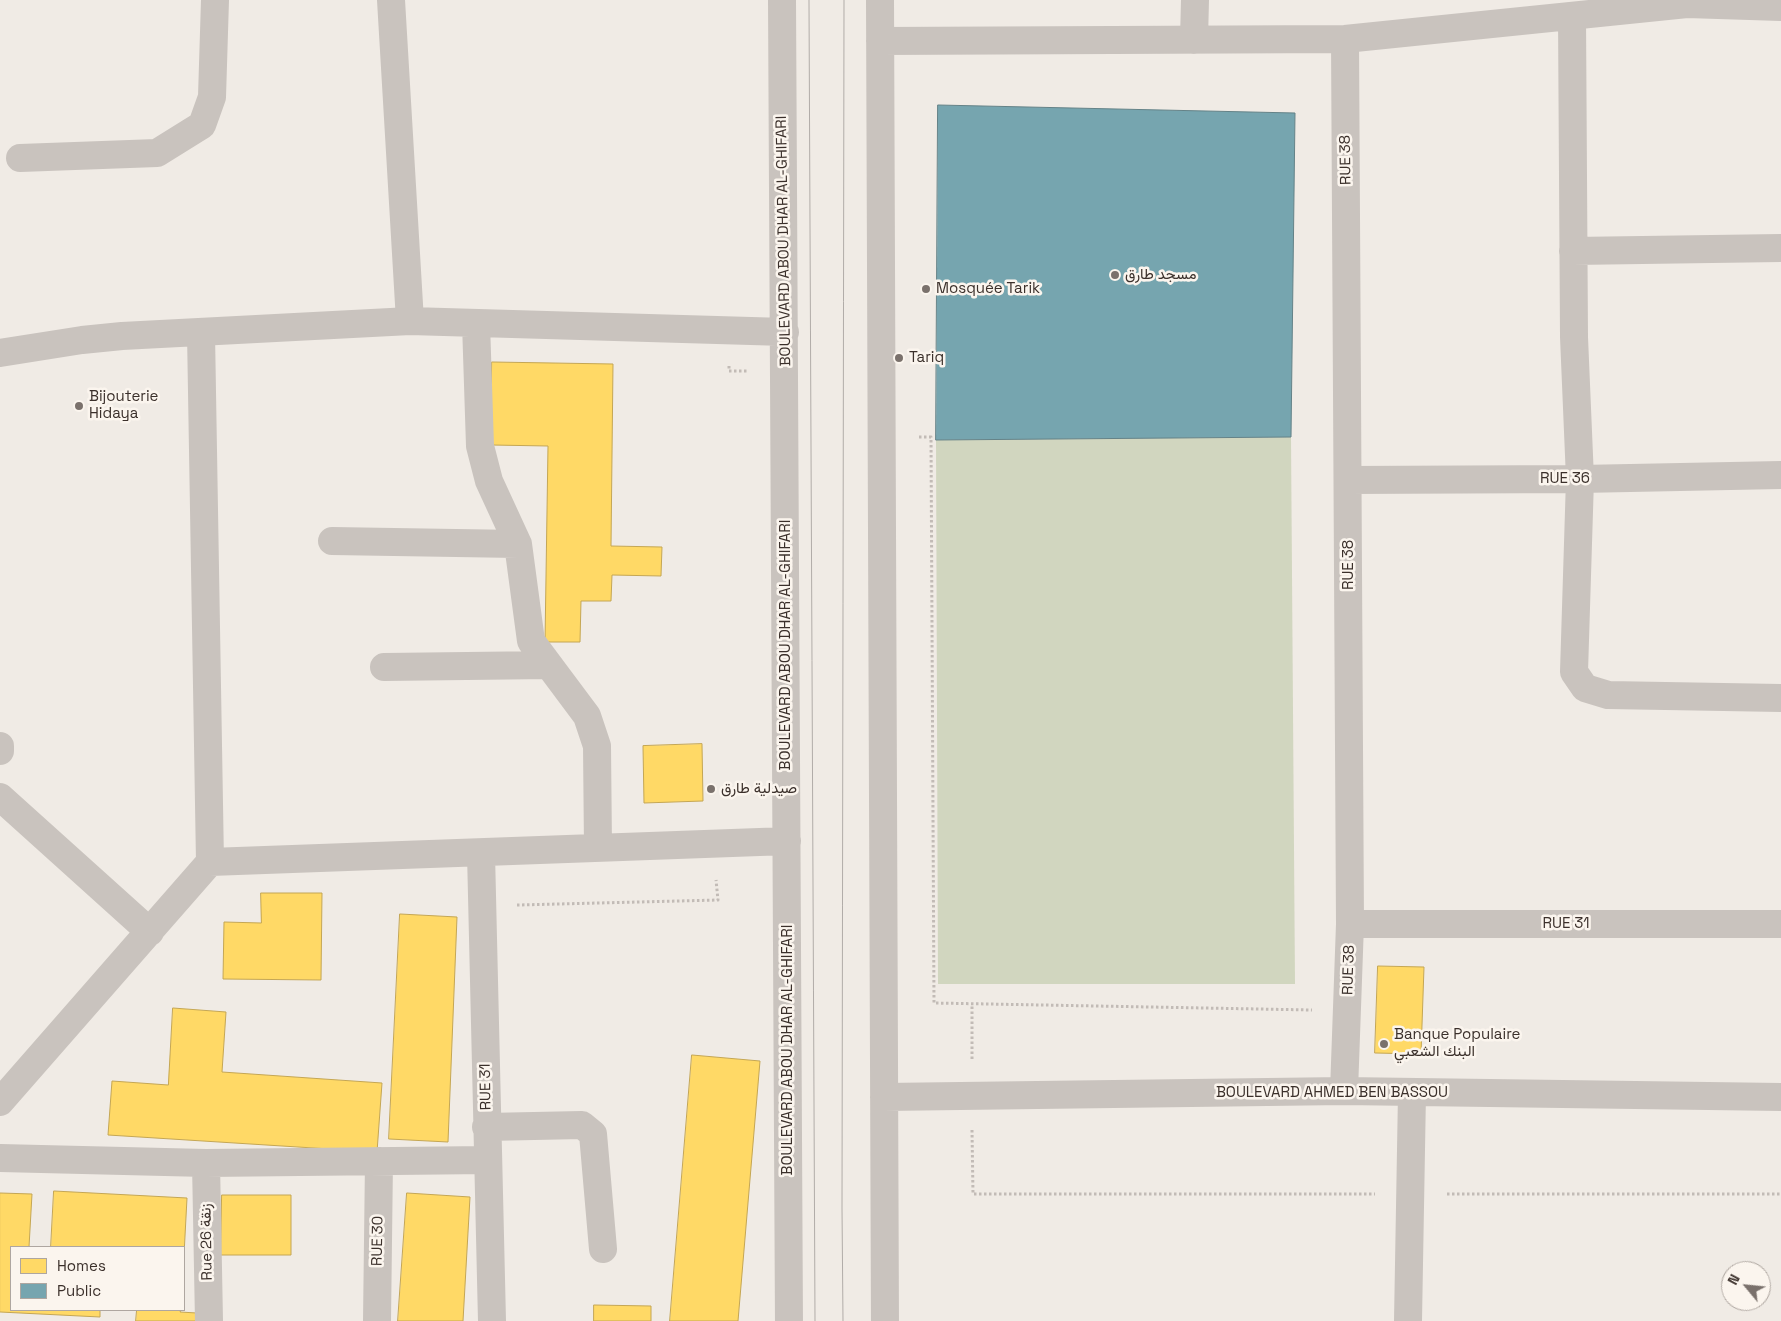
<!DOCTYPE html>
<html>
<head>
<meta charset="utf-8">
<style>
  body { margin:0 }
  #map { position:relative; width:1781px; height:1321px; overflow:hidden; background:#f0ebe5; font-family:"Space Grotesk",sans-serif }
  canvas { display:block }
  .legend { position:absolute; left:10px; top:1246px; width:175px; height:65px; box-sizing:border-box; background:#fbf5ee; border:1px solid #aea6a0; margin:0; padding:6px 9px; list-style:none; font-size:15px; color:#3b302b }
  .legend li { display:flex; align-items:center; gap:10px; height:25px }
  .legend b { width:25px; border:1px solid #aea6a0 }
  .north { position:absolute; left:1721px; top:1261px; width:50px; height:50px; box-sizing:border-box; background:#fbf5ee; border:1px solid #aea6a0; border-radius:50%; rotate:298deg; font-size:14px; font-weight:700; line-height:20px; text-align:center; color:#3b302b }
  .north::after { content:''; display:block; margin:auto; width:18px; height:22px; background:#7a716c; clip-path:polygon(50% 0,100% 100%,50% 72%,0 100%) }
</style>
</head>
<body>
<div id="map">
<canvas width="1781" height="1321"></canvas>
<ul class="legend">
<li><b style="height:14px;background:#ffd966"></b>Homes</li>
<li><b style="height:14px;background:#76a5af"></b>Public</li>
</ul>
<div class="north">N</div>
</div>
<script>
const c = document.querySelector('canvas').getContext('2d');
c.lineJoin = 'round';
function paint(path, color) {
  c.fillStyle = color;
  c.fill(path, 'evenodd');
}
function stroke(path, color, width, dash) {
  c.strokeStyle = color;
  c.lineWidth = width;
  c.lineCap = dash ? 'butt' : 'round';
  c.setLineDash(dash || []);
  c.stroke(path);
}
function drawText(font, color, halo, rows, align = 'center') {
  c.font = font + ' "Space Grotesk",Vazirmatn,sans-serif';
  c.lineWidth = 5;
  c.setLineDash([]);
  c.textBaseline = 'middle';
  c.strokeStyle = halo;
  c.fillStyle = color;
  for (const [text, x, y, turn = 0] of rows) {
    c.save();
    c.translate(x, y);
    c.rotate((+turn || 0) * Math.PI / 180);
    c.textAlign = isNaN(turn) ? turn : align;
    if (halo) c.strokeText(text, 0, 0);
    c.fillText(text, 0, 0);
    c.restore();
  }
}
const green = new Path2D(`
  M1291 437 1295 984H938L936 440Z`);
const homes = new Path2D(`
  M492 362 613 364 611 546 662 547 661 576 612 575 611 601H581L580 642H545L548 446 491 445Z
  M702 744 703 801 644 803 643 746Z
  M261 893H322L321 980 223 979 224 922 261 923Z
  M400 914 457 917 448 1142 389 1139Z
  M1378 966 1424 967 1421 1054 1375 1053Z
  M173 1008 226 1012 222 1072 382 1083 377 1152 108 1135 112 1081 168 1085Z
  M692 1055 760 1061 738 1321H670Z
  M54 1191 187 1198 184 1255V1247H51Z
  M0 1193 32 1194 29 1247H11V1310H100V1317L0 1312Z
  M407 1193 470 1197 463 1321H398Z
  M222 1195H291V1255H221Z
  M594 1305 651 1306V1321H594Z
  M137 1310H181L180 1312 197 1313 196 1321H136Z`);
const public = new Path2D(`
  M938 105 1295 113 1291 437 936 440Z`);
const path = new Path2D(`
  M729 366V371H748
  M919 437H931L934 1003 1312 1010
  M517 905 718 900 716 880
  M972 1059V1004
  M972 1130 973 1194H1375
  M1447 1194H1781`);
const minor = new Path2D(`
  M391 0 410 321
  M782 0 789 1321
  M880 0 885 1321
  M1572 16 1574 337 1580 479 1574 672 1585 688 1608 695 1781 698
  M1194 40 1195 0
  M880 41 1345 39 1687 4 1781 7
  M20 158 157 153 202 125 212 97 215 0
  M1573 251 1781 248
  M476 323 480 446 489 481 518 544 531 641 587 716 597 746 598 848
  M201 333 210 862
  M0 353 82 340 122 336 410 321 785 332
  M1348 480 1580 479 1781 475
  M332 541 518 544
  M384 667 549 665
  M0 746V751
  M0 797 150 932
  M481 853 492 1321
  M1350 924H1781
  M1344 1091 1350 924 1345 39
  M884 1097 1344 1091 1781 1097
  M0 1102 210 862 787 841
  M486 1127 582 1125 593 1134 603 1249
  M0 1158 206 1163 487 1160
  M206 1163 209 1321
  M377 1321 379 1161
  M1408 1321 1412 1093`);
const tram = new Path2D(`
  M809 0 815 1321
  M843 1321 842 1208 844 0`);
const markers = [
  [1115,275,5,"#7a716c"],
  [926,289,5,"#7a716c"],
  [899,358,5,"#7a716c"],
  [79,406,5,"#7a716c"],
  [711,789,5,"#7a716c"],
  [1384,1044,5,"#7a716c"]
];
const streetNames = [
  ["RUE 38",1346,160,-91],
  ["BOULEVARD ABOU DHAR AL-GHIFARI",784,241,-91],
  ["RUE 36",1565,479],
  ["RUE 38",1349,565,-90],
  ["BOULEVARD ABOU DHAR AL-GHIFARI",786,645,-90],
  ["RUE 31",1566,924],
  ["RUE 38",1349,970,-88],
  ["BOULEVARD ABOU DHAR AL-GHIFARI",788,1050,-90],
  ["RUE 31",486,1087,-91],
  ["BOULEVARD AHMED BEN BASSOU",1332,1093],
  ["RUE 30",378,1241,-89],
  ["Rue 26 زنقة",207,1242,-91]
];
const poiNames = [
  ["مسجد طارق",1125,275],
  ["Mosquée Tarik",936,289],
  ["Tariq",909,358],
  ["Bijouterie",89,397],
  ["Hidaya",89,414],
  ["صيدلية طارق",721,789],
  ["Banque Populaire",1394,1035],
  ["البنك الشعبي",1394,1052]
];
paint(green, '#d1d6bf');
paint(homes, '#ffd966');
stroke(homes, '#c4a654', 1);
paint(public, '#76a5af');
stroke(public, '#648287', 1);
stroke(path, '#c2bbb6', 3, [2.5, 2.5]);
stroke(minor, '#c9c3be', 28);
stroke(tram, '#b1aca8', 1);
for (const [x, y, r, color] of markers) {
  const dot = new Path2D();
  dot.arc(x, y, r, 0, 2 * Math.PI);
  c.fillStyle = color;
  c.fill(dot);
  stroke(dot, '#fbf5ee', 2);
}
drawText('15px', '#3b302b', '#fbf5ee', streetNames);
drawText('15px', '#3b302b', '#fbf5ee', poiNames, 'left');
</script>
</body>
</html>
